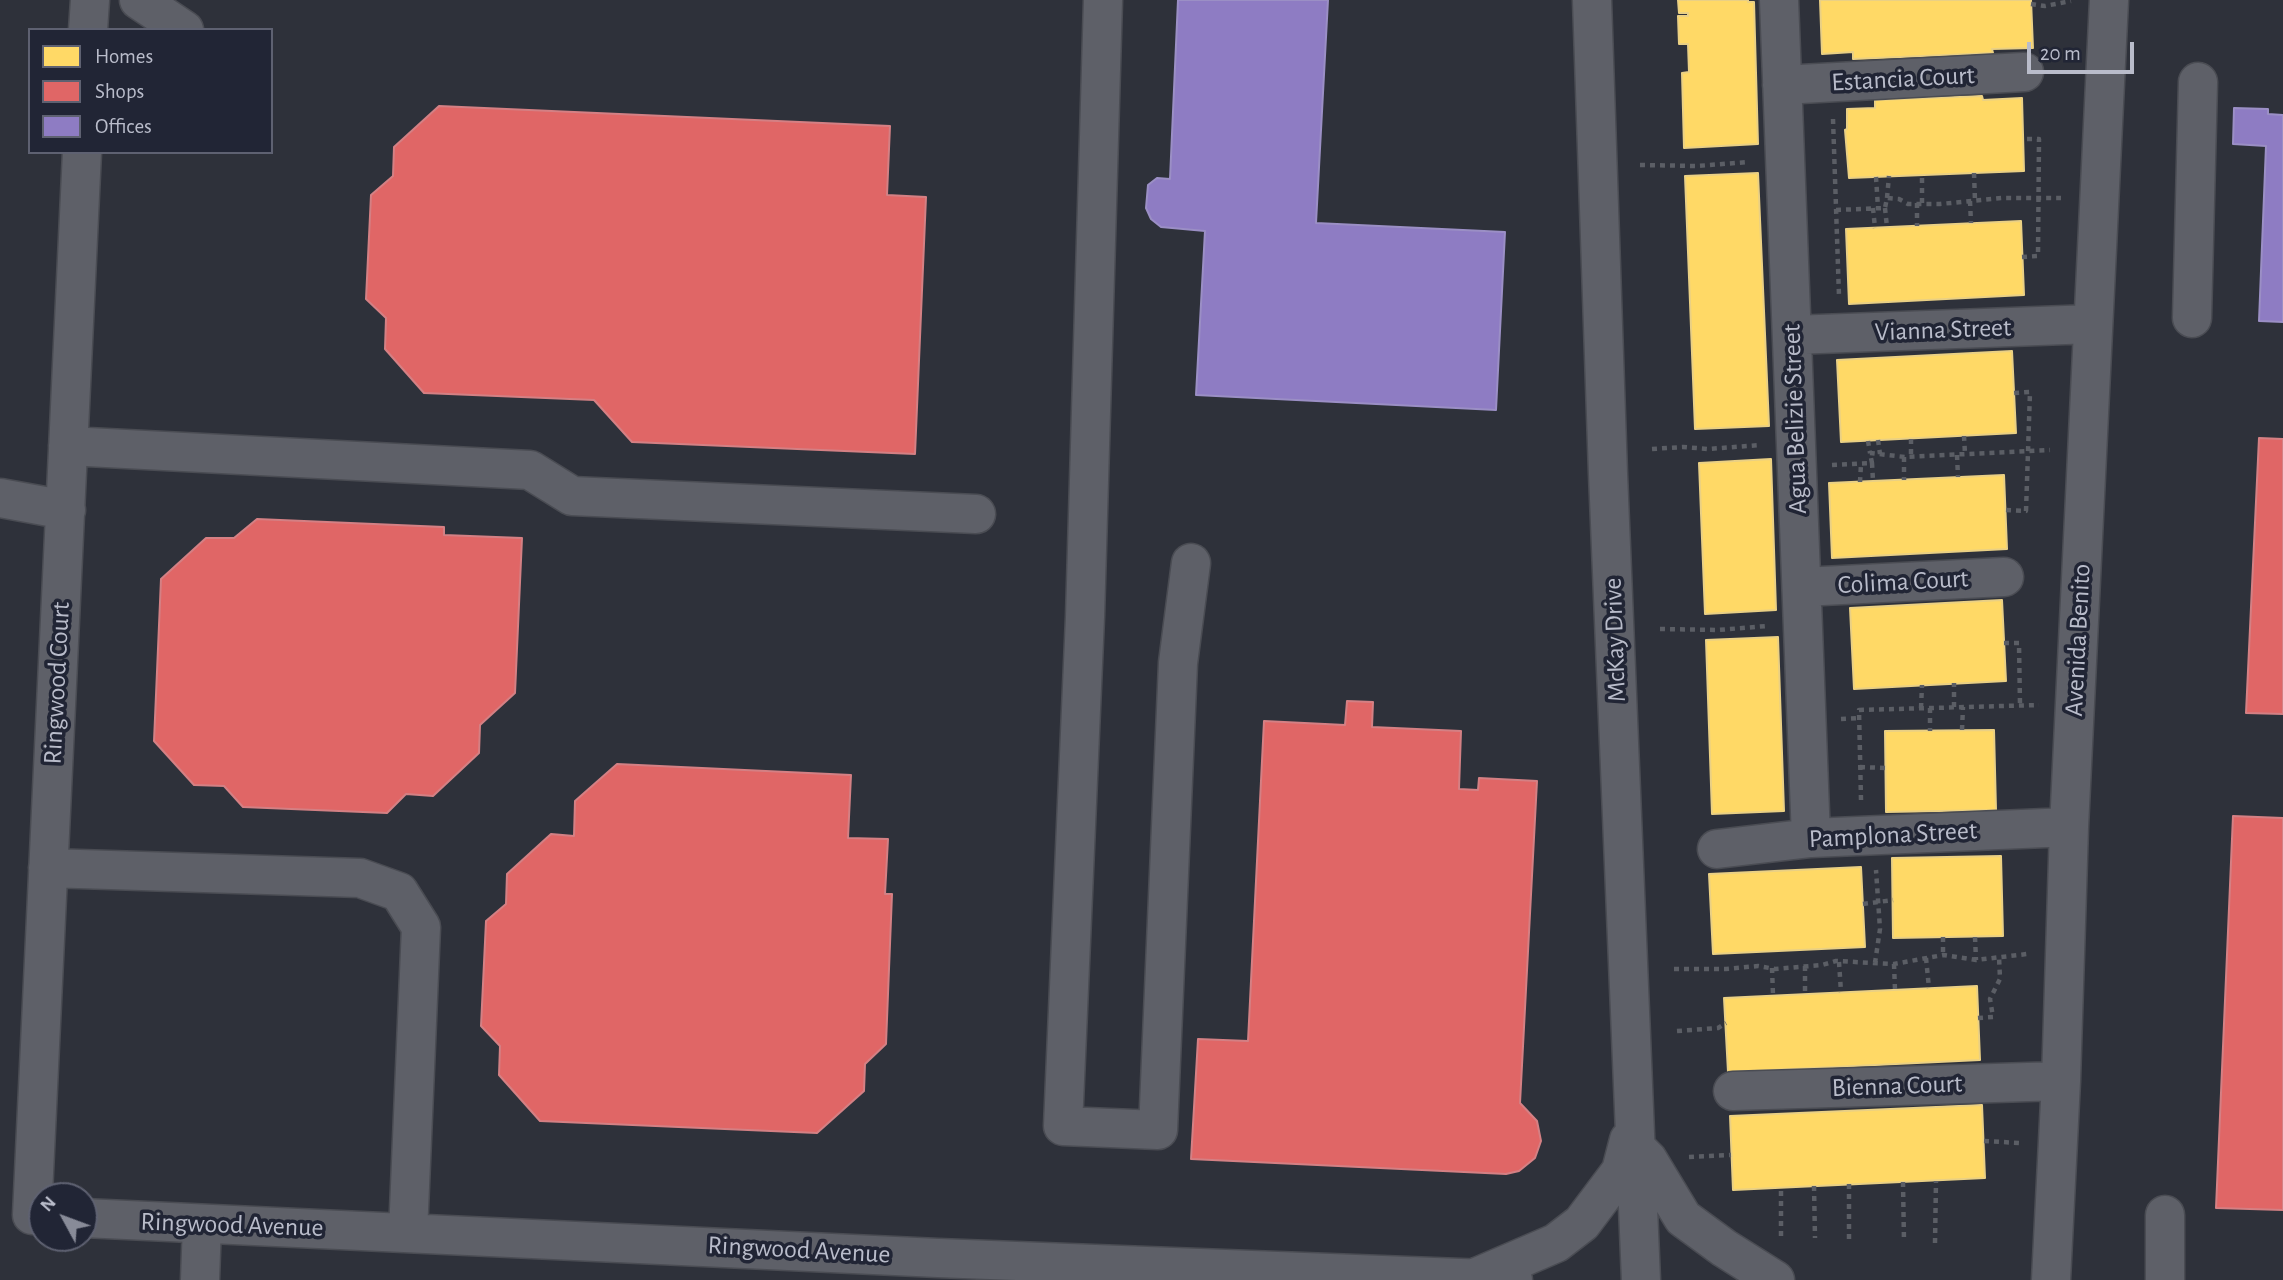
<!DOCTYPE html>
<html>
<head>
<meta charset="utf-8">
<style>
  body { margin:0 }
  #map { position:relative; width:2283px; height:1280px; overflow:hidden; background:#2e313a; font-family:"Alegreya Sans",sans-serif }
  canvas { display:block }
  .legend { position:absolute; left:28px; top:28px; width:245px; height:126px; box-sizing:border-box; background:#212535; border:2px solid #5e6171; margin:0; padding:9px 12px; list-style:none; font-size:21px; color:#b9bcca }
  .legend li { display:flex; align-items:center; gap:14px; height:35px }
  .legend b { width:35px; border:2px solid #5e6171 }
  .north { position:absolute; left:28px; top:1182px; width:70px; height:70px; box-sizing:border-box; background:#212535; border:2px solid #5e6171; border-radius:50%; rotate:311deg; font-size:19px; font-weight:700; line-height:28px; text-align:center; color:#b9bcca }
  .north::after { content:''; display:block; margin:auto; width:24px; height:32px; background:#888b98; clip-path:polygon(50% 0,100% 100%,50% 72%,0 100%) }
  .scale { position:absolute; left:2027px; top:42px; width:107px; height:32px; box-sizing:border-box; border:4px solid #b9bcca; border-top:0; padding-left:9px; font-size:21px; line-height:24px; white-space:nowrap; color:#b9bcca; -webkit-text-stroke:5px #212535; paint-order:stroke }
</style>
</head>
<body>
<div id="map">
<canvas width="2283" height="1280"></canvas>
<ul class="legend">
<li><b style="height:19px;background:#ffd966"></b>Homes</li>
<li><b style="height:19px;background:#e06666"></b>Shops</li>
<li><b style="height:19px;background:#8e7cc3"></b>Offices</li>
</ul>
<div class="north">N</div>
<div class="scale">20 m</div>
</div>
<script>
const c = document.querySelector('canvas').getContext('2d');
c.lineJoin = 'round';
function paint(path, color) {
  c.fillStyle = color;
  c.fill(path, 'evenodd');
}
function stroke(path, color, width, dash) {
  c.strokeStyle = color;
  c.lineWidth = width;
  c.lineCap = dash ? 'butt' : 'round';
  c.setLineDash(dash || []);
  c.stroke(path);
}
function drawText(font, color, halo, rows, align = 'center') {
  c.font = font + ' "Alegreya Sans",sans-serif';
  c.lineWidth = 7;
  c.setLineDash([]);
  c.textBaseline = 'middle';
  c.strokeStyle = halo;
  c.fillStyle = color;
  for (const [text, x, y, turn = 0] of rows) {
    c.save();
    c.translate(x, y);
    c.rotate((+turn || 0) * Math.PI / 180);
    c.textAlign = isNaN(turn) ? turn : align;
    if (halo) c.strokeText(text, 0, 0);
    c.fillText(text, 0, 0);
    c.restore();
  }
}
const homes = new Path2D(`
  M1678 0H1748V2H1754L1758 144 1684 148 1682 73 1689 72 1688 44H1679L1678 16H1688V13H1679Z
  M1820 0H2031L2033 48 1992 49 1993 53 1853 59V52L1822 54Z
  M1982 96 1983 100 2022 98 2024 171 1849 178 1845 130 1847 129V109L1875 108V100Z
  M1758 173 1769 426 1695 429 1685 176Z
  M2021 221 2024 295 1849 304 1846 229Z
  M2012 351 2016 433 1841 442 1837 360Z
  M1771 459 1776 610 1705 614 1699 463Z
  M2004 475 2007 549 1832 558 1829 483Z
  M2002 600 2006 681 1854 689 1850 608Z
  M1778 637 1784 811 1712 814 1706 640Z
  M1994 730 1996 810 1886 812 1885 731Z
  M2001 856 2003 936 1893 938 1892 858Z
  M1861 867 1865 947 1713 954 1709 874Z
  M1977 986 1980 1060 1728 1072 1724 998Z
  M1982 1105 1985 1178 1733 1190 1730 1116Z`);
const shops = new Path2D(`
  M439 106 890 126 887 195 926 197 915 454 632 442 594 400 424 393 385 349 386 318 366 299 371 195 393 176 394 147Z
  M2259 438 2283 439V714L2246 713Z
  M257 519 444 527V535L522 538 515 693 480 725 479 753 433 796 406 794 387 813 243 807 224 786 194 785 154 741 161 579 206 538H234Z
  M1347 701 1373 702 1372 727 1461 731 1459 789 1478 790 1479 778 1537 781 1520 1103 1537 1121 1541 1141 1535 1158 1519 1171 1506 1174 1191 1159 1198 1039 1248 1041 1264 721 1345 725Z
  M617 764 851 775 848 838 888 839 885 894H892L886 1044 865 1064 864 1091 817 1133 540 1121 499 1075 500 1046 481 1026 486 921 506 904 507 874 551 834 574 836 575 801Z
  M2233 816 2283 818V1210L2216 1208Z`);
const offices = new Path2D(`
  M1178 0H1328L1316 223 1505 232 1496 410 1196 395 1205 231 1161 227 1151 219 1146 208 1148 185 1157 178 1170 179Z
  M2234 108 2268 109V114L2283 115V322L2259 321 2266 146 2233 144Z`);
const path = new Path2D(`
  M2031 4 2045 6 2071 1
  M1833 119 1839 296
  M1640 165 1697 166 1748 162
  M1974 173 1975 201
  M1876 177 1878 208
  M1887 198 1889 176
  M1970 201 1971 223
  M1917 203V226
  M1922 203V175
  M1873 208 1875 228
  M1885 208 1887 227
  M1836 210 1885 208 1887 198 1899 199 1908 204H1940L2002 198H2061
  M2022 257 2038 256 2039 139H2023
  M1964 436 1965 454
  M1911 439V457
  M1878 440 1880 454
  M1868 441 1870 453
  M1652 449 1683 447 1708 449 1760 445
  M1957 455 1958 477
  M1904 457V480
  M1872 463 1873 481
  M1832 465 1872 463 1870 453 1905 457 2050 450
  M1860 482 1861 464
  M2006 510 2026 511 2030 392 2014 393
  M1660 629 1718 630 1767 626
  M2004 643H2019L2020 705
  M1954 707V683
  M1921 708 1922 685
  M1930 708V731
  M1841 719 1859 718
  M1962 730 1963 707
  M1860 767 1885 768
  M1861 800 1859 710 2039 705
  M1863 904 1893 900
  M1943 937V955
  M1975 937 1976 960
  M1926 958 1929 988
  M1839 962 1841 992
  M1875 963 1880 929 1876 870
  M1894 964 1895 990
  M1805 966V994
  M1772 968 1773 995
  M1674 969H1726L1758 966 1775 969 1822 965 1836 961 1894 964 1943 955 1976 960 2027 954
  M1978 1018 1993 1017 1990 999 2000 979 1999 956
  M1677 1031 1718 1028 1726 1023
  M1984 1141 2020 1143
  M1689 1157 1731 1155
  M1903 1182 1904 1242
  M1849 1184V1239
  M1814 1186 1815 1238
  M1781 1236V1188
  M1935 1243 1936 1181`);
const minor = new Path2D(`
  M139 0 184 30
  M1103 0 1085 617 1063 1126 1158 1130 1178 663 1191 563
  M1592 0 1608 474 1641 1280
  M1779 0 1811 838
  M88 30 90 0
  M1782 85 2024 72
  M2192 318 2198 82
  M1792 335 2093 324
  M68 446 530 470 572 496 976 514
  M0 498 66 510
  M1802 587 2004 577
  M1717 849 1811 838 2069 827
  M48 868 360 878 399 892 421 927 408 1233
  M1733 1091 2061 1081
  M1635 1147 1648 1160 1683 1218 1724 1248 1775 1280
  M32 1215 82 152
  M2165 1215V1280
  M84 1218 938 1258 1513 1280
  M1477 1277 1556 1243 1582 1223 1621 1171 1629 1140
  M200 1280 202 1224
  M2051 1280 2061 1081 2069 827 2109 0`);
const streetNames = [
  ["Estancia Court",1903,79,-3],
  ["Vianna Street",1943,330,-2],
  ["Agua Belizie Street",1795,419,-92],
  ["Colima Court",1903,582,-3],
  ["McKay Drive",1615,640,-92],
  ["Avenida Benito",2078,640,-87],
  ["Ringwood Court",57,683,-87],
  ["Pamplona Street",1893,835,-3],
  ["Bienna Court",1897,1086,-2],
  ["Ringwood Avenue",232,1225,2],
  ["Ringwood Avenue",799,1250,3]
];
paint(homes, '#ffd966');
stroke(homes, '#ead084', 2);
paint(shops, '#e06666');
stroke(shops, '#d48084', 2);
paint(offices, '#8e7cc3');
stroke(offices, '#9b8fc5', 2);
stroke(minor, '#4a4c53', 41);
stroke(path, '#5b5e65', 4.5, [5, 5]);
stroke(minor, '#5e6068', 38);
drawText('26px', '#b9bcca', '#212535', streetNames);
</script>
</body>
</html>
